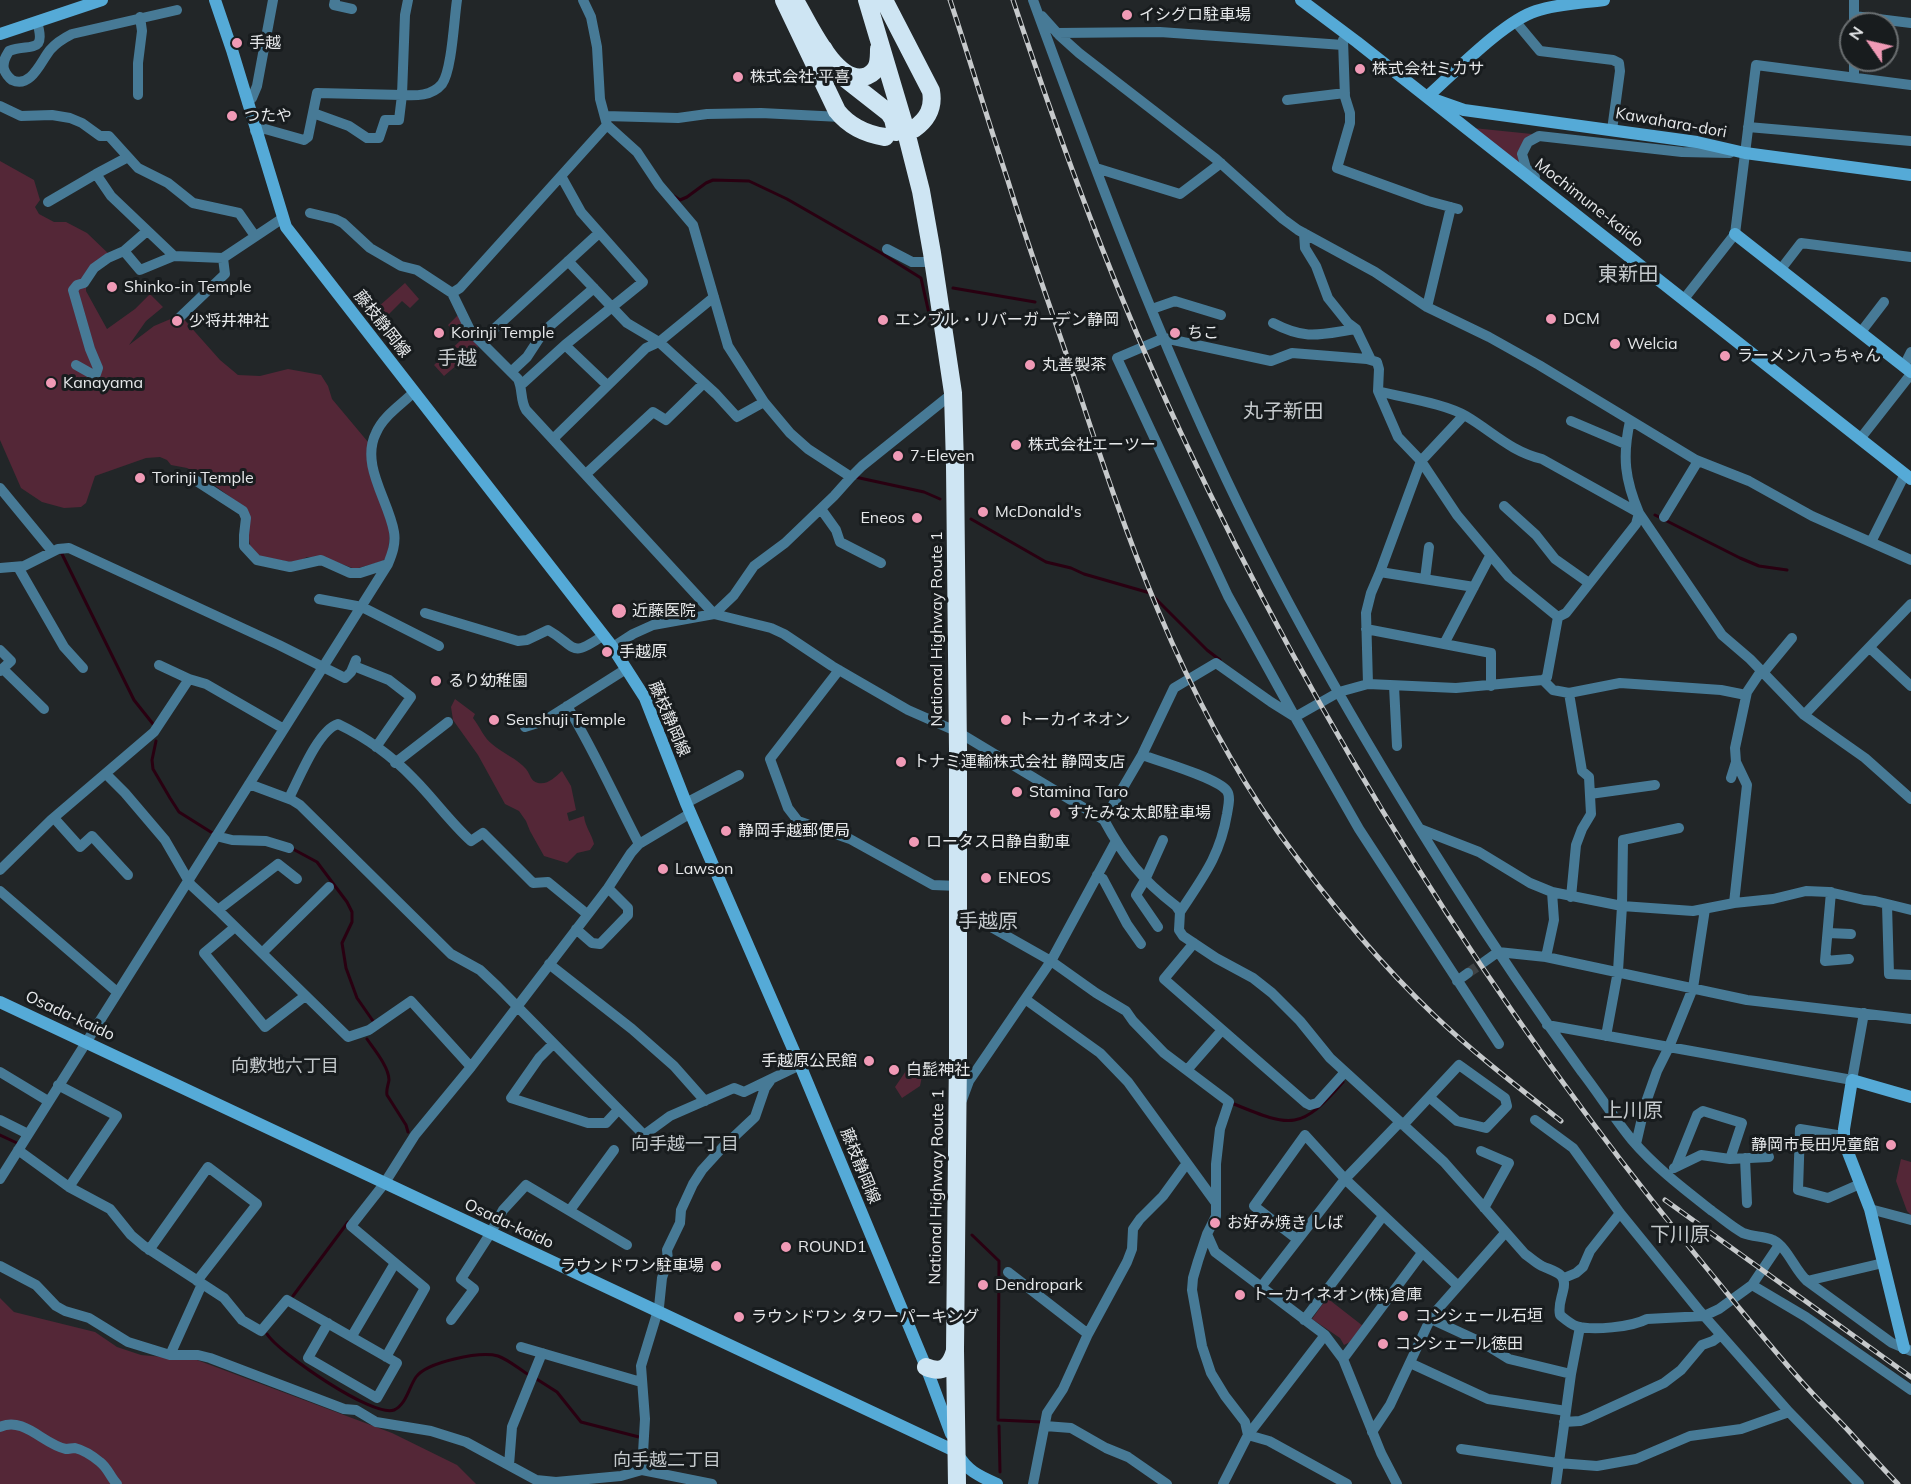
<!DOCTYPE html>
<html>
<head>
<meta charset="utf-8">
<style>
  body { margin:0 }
  #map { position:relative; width:1911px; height:1484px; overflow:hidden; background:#222628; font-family:Mulish,sans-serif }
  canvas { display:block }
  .north { position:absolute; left:1839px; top:12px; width:60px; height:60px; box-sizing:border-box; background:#181c1e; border:2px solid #6a6e70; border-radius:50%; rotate:304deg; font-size:16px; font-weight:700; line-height:24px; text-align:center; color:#e6e8ea }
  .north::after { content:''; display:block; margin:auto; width:21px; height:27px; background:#f09ab6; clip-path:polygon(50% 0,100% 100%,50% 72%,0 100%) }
</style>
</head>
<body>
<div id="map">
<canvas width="1911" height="1484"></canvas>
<div class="north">N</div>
</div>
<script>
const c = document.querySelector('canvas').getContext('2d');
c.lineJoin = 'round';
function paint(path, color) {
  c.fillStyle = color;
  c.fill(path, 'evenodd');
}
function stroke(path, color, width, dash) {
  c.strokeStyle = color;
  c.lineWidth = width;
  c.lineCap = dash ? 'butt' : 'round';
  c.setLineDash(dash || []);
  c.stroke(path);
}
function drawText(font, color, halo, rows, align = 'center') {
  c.font = font + ' Mulish,"Noto Sans JP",sans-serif';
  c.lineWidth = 6;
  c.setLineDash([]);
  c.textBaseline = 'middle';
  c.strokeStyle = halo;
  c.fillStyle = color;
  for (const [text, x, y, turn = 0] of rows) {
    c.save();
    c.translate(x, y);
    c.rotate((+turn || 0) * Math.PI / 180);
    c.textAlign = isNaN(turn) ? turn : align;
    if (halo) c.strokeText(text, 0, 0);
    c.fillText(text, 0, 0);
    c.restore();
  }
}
const green = new Path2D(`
  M1473 128 1532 134 1520 164Z
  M0 161 34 180 40 200 35 207 39 214 54 222H66L87 233 112 257 86 283V291L107 329 135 309 150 294 163 307 146 321 129 345 154 326 180 315 220 360 238 375 260 376 288 369 321 375 328 386 332 399 368 442 390 530 388 555 383 561 355 569 323 557H307L295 563 258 556 250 546 245 508 202 476 187 468 171 465 167 460 160 457 146 458 95 476 86 503 81 507 64 508 42 502 21 488 0 440Z
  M405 283 419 299 410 308 402 301 386 317 377 308Z
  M458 315 478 347 444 376 434 365 460 341 448 325Z
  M455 699 475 714 473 718C480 727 484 738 492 744 502 753 518 759 526 769 531 775 530 781 538 783 548 785 555 777 562 771L571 786 576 810 567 813 569 821 584 816C585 827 592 834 594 844L590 850 577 853 567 863 544 856 530 831 526 821 519 811 505 804 478 755 453 720 451 707Z
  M908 1068 922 1076 920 1086 902 1098 895 1087Z
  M1901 1159 1911 1162V1215L1907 1211 1896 1181Z
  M0 1298 14 1312 95 1332 117 1347 141 1355 197 1360 392 1433 457 1465 476 1484H0Z
  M1327 1298 1363 1326 1350 1342 1344 1345 1340 1338 1312 1319Z`);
const stream = new Path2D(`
  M674 196 680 200 687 197 706 183 713 180 749 181 787 199 881 253 921 278 930 318
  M953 288 1035 302
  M855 477 924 492 940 499
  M1655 515 1740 558 1759 566 1787 570
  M971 519 1046 562 1071 568 1084 574 1150 593 1207 650 1220 660
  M61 552 134 700 153 724
  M156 741 152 760 153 769 170 798 179 812 214 834
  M291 848 317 862 347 902 352 912V922L342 943 346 968 357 998 373 1021
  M367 1039C374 1049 389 1067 389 1080 388 1086 386 1089 387 1095L406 1125 408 1132
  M1234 1104C1292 1128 1301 1130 1343 1082
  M0 1135 17 1143
  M972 1235 999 1261 998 1420 1042 1422
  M293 1296 348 1222
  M267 1334C279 1353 373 1418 394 1410 406 1405 409 1387 416 1377 427 1362 480 1351 498 1356 509 1360 519 1369 529 1375
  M535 1378 557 1392 581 1422 639 1437
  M999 1426 1000 1472`);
const streetTunnel = new Path2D(`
  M1468 973 1484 962`);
const street = new Path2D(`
  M335 0 334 5 352 9
  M408 0 405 15 402 95C416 96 432 96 442 84 452 70 454 19 457 0
  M583 0 591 17 597 47 600 99 607 125 637 152 659 185 693 225 728 346 764 402 790 433 808 449 851 477 862 466 953 393
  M1033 0C1089 153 1146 307 1215 455 1283 603 1366 745 1453 882 1494 947 1537 1010 1582 1072 1599 1094 1614 1118 1632 1140 1655 1167 1684 1189 1712 1211 1722 1218 1732 1227 1743 1233 1753 1237 1764 1236 1773 1240 1788 1248 1794 1269 1807 1281L1883 1263
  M1042 16 1059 35 1079 53 1216 159 1283 219 1298 230 1375 272 1427 307 1489 337 1539 365 1696 460 1749 481 1812 516 1911 560
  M1854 16 1911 23
  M1515 21 1540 51 1613 60 1619 63 1620 71 1612 130
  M37 22C47 55 29 43 9 51 6 56 2 62 4 69 5 73 9 78 12 80 31 89 41 61 50 50 56 43 64 38 72 34L177 10
  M1854 24V0
  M1057 33 1160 32 1343 45
  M1343 40 1345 97 1350 113V123L1337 168 1428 201 1458 209
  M1854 77V60
  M138 95V63L142 31 140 17
  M1287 100 1345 93
  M247 102 252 98 257 86 273 0
  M0 106 21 116 52 115 70 118 82 123 100 136H109L138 168 168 183 193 203 239 213 255 236
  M605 116 678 118 707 114 761 113 841 117
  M1748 127 1911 141
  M255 131 265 129 304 140 308 137 317 93 402 95 399 120H385L379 138H367L349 126 313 113
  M128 157 96 174 111 196 174 256 223 258 283 218
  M1096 168 1180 194 1221 163
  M1535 177 1526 168 1522 154 1528 142 1539 136 1682 152 1730 153
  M48 202 96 174
  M310 213 335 219 343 223 370 248 401 266 417 270 452 293 471 332 518 379C523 390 520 400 526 410L714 614 734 595 754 566 785 543 834 496 851 477
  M147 231 124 251 140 270 174 256
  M1304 233 1305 248 1316 266 1328 298 1348 323 1356 329 1371 360
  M887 249 912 262H926
  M568 261 627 323 659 342 716 394 737 417 764 402
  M1781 269 1801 243 1911 257
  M452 293 460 288 607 125
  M1684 299 1735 234 1756 65 1911 85
  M1427 307 1451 207
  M1152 309 1175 301 1221 315
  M179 318 225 274 223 258
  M1273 323C1307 341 1321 334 1356 329
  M1861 332 1884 302
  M481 341 599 233
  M565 345 607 385
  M76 365 92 374H96L98 368 90 349 73 290 77 285 84 283 94 268 108 258 124 251
  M1904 366 1911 352
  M511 372 527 357 544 331 594 288
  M521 385 565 345 643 282 581 212 561 176
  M1378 391 1379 369 1377 362 1367 359 1292 353 1271 361 1164 338 1117 358 1228 596 1295 717 1359 829 1499 1044
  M1571 421 1625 444
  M1630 421C1622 457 1625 480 1639 513L1722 635 1750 659 1804 715 1865 758 1911 799
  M554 438 646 348 659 342 714 297
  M1860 439 1911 374
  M586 474 653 412 666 420 704 383
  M195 480 243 511 246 518 244 535V546L257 560 290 567 321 560 350 573H360L388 564
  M0 488 52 551
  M1504 506 1536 535 1555 559 1589 583
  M821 509 836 530 840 542 881 563
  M1664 517 1698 461
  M1871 542 1905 474
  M18 567 64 647 83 668
  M0 568 24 566 58 549 69 548 279 645 345 678 351 672 356 660
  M1380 572 1421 461 1464 415
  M1425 579 1429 547
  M319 599 362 607 439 646
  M425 613 518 641 527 640 548 630C578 647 569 659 604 635
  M1366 629 1491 653V686
  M1444 644 1490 556
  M613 647 633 634 653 625 714 614 771 628 784 634 832 666 908 710 958 732 1104 820C1124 857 1142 880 1176 906L1180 912 1179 930 1183 936 1216 958 1253 978 1272 993 1300 1021 1330 1058 1444 1162 1525 1254C1531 1258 1536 1263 1542 1266 1555 1272 1568 1273 1563 1291 1561 1300 1558 1306 1560 1315 1565 1319 1569 1323 1576 1326 1592 1331 1632 1327 1647 1319L1704 1316 1719 1309 1752 1285 1779 1245
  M1870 648 1911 686
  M0 650 11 661 0 671
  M159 665 189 679 206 684 284 729
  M354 666 389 680 411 697 376 747
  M3 669 44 709
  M839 670 770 759 788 808 798 821 850 839 933 885 958 886
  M1763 673 1792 638
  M1543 680 1553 690 1569 693 1620 683 1721 690 1746 695
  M1368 684 1366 613 1371 593 1380 572 1474 587
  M1394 686 1397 746
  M1569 693 1582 771 1589 777 1591 814 1582 829 1576 845 1571 897
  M567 706C594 750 615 798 639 844
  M1804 715 1911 604
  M525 727 544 721 626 669
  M1142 755C1159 761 1218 778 1227 791 1231 797 1228 807 1227 814 1220 856 1203 877 1180 912
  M395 763 448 722
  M106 774 125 793 165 840 191 885 218 910 278 864 297 879
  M1731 778 1736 762
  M249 784 292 800 300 805 451 954 480 970 498 987 644 1135 670 1116 734 1088 744 1092 800 1065
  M1590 794 1655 785
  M289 798C299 779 318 730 338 724 365 737 393 757 414 779 434 799 450 822 471 841L483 833 533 883 548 882 587 914
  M686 803 739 775
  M54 818 80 847 92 836 128 875
  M1104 820 1142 755 1174 688 1216 663 1271 702 1295 717 1339 692 1368 684 1456 688 1543 680 1547 677 1558 617 1566 613 1636 524 1639 513 1542 459C1510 451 1493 432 1466 416 1443 403 1404 398 1378 391L1398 437 1421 461 1457 515 1509 577 1558 617
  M1420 829 1479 852 1530 883 1552 892 1622 906 1693 911 1734 903 1773 899 1806 891 1829 892 1864 900 1875 901 1911 910
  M216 836 232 840 266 841 289 848
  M1116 841 1051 961 1025 999 1100 1053 1128 1082 1216 1203
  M0 870 51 820 154 732 189 679
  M1097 875 1103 879 1127 924 1141 944
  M0 891 117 992
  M1831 892 1825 961 1849 959
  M1734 903 1747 785 1736 762 1735 748 1747 692 1761 671
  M1887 905 1889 974 1911 975
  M218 910 348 1037 369 1030 411 1001 471 1067
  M975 918 1051 961 1096 993 1126 1011 1133 1021 1164 1053 1229 1102 1220 1129 1216 1164V1216L1207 1234 1198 1261 1193 1278 1192 1290 1202 1346 1211 1373 1225 1396 1245 1422 1248 1435 1269 1441 1347 1484
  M235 927 204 953 265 1027 305 996
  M1158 927 1136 895 1145 880 1163 840
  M576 929 592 943 600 944 628 915V908L608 888
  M1828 933 1851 934
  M1194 943 1164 979 1306 1103 1310 1105 1317 1103 1345 1072
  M262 953 329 887
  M1546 957 1554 920 1552 892
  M1484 962 1498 952 1546 957 1747 1000 1911 1019
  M549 964 632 1029 674 1066 705 1101
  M1457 981 1468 973
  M1547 1025 1852 1080 1864 1013
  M1606 1036 1618 971 1622 906 1623 840 1679 828
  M553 1044 539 1058 511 1098 588 1123H606L618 1110
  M1187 1070 1222 1030
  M0 1072 48 1101
  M58 1085 117 1116 69 1187
  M962 1100 969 1081 1025 999
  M0 1120 28 1134
  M1535 1120 1573 1148 1620 1213 1698 1309 1789 1412 1859 1484
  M1403 1125 1459 1065 1505 1098 1507 1106 1486 1128 1457 1121 1429 1097
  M1843 1136 1800 1129 1798 1190 1828 1198 1860 1184
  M1636 1144 1645 1105 1657 1071 1669 1047 1693 988 1705 909
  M18 1150 69 1187 110 1209 131 1235 144 1246 224 1298 242 1320 261 1331 287 1300 397 1363 377 1398 308 1358 328 1323
  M1481 1151 1509 1163 1484 1208
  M1745 1158 1747 1203
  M1676 1167 1697 1115 1703 1111 1742 1123 1730 1159
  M1674 1168 1701 1155 1730 1159 1769 1157
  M0 1179 388 564C392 554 396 544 394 532 389 501 360 465 376 433 383 416 401 405 414 392
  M1870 1209 1911 1220
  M570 1210 614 1150
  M1207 1234 1215 1252 1325 1335 1343 1359 1381 1453 1397 1484
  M1297 1239 1254 1206 1305 1135 1345 1179 1457 1285
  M149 1250 208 1167 257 1204 197 1281
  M0 1266 36 1285 56 1306 65 1311 89 1318 128 1342 170 1355H198L210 1358 344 1409 356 1410 376 1422 431 1431 466 1442 536 1480 556 1482 621 1476 642 1470 712 1484
  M1008 1272 1088 1334
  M1564 1278 1576 1273 1583 1267 1590 1251 1620 1213
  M1807 1281 1892 1343 1911 1351
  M1752 1285 1806 1317 1911 1390
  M1261 1287 1345 1179 1400 1122
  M1431 1319 1483 1343 1509 1359 1571 1374
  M451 1320 474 1289 461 1279 490 1234 503 1210 526 1185 627 1245
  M1304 1320 1383 1216
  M352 1336 395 1263
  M521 1347 641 1382
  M170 1355 202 1284
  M386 1357 425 1288 351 1226 384 1184 415 1135 471 1067 608 888 631 853 639 844 691 813
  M1343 1359 1422 1253
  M1410 1363 1488 1399 1566 1411
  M1564 1422 1580 1421 1588 1418 1664 1383 1681 1370 1702 1345 1713 1341 1721 1335
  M1045 1426 1071 1428 1106 1448 1128 1457 1167 1484
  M0 1427C24 1416 44 1445 66 1449 69 1449 72 1448 75 1448 83 1450 94 1457 100 1462 108 1468 110 1477 117 1484
  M1372 1432 1390 1405 1428 1324 1437 1310 1505 1233
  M1461 1449 1558 1463 1597 1466 1636 1459 1690 1436 1741 1429 1789 1412
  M509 1465 512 1427 542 1353
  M642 1470 645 1419 641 1366 659 1307 662 1278 668 1260 667 1250 680 1223 681 1210 693 1184 702 1170 722 1148 755 1117 765 1088 770 1081
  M1033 1484 1047 1413 1063 1389 1088 1334 1127 1262 1132 1249 1133 1229 1140 1219 1163 1196 1187 1163
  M1223 1484 1248 1435 1325 1335
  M1556 1484 1571 1374 1580 1327`);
const secondary = new Path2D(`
  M215 0 232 50 286 227 611 645 645 698 686 803 800 1065 926 1367 951 1434
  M1301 0 1357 42 1911 479
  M1604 0C1582 3 1557 4 1536 11 1504 21 1454 73 1427 97L1464 110 1697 142 1745 153 1911 175
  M0 34 102 0
  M1735 234 1911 372
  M0 1002 957 1452
  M1904 1348 1870 1209 1844 1142V1129L1852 1080 1911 1097
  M957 1453C967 1471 979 1476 997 1484`);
const highway = new Path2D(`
  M784 0 837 111C849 126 865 134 885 137
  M867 0 904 124 921 191 932 253 953 393 955 466 958 749V1056L955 1350 957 1484
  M884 0 931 91C934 108 928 119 914 129
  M797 4C809 24 837 88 867 76 879 71 879 60 879 49
  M823 48 838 73 889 113 893 119 896 132
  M926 1367C943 1374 950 1367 955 1351`);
const rail = new Path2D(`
  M950 0C970 60 988 121 1008 181 1028 246 1051 309 1073 374 1126 535 1179 692 1278 832 1325 897 1377 961 1435 1016 1475 1054 1518 1087 1561 1121
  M1013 0C1062 147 1115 292 1181 433 1318 726 1490 1003 1695 1254 1734 1301 1772 1350 1814 1395 1828 1410 1843 1424 1856 1439 1870 1454 1883 1469 1898 1484
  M1665 1200 1911 1377`);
const markers = [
  [1127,15,6,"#f09ab6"],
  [237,43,6,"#f09ab6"],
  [1360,69,6,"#f09ab6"],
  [738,77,6,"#f09ab6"],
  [232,116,6,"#f09ab6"],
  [112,287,6,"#f09ab6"],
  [1551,319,6,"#f09ab6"],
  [883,320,6,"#f09ab6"],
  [177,321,6,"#f09ab6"],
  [439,333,6,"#f09ab6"],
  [1175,333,6,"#f09ab6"],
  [1615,344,6,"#f09ab6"],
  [1725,356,6,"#f09ab6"],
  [1030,365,6,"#f09ab6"],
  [51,383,6,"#f09ab6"],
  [1016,445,6,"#f09ab6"],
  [898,456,6,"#f09ab6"],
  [140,478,6,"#f09ab6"],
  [983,512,6,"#f09ab6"],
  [917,518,6,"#f09ab6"],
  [619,611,8,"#f09ab6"],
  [607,652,6,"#f09ab6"],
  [436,681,6,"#f09ab6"],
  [494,720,6,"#f09ab6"],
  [1006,720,6,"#f09ab6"],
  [901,762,6,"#f09ab6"],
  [1017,792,6,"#f09ab6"],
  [1055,813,6,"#f09ab6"],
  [726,831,6,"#f09ab6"],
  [914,842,6,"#f09ab6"],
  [663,869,6,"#f09ab6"],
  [986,878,6,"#f09ab6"],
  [869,1061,6,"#f09ab6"],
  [894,1070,6,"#f09ab6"],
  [1891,1145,6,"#f09ab6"],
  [1215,1223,6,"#f09ab6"],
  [786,1247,6,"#f09ab6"],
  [716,1266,6,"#f09ab6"],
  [983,1285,6,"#f09ab6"],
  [1240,1295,6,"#f09ab6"],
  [1403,1316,6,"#f09ab6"],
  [739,1317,6,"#f09ab6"],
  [1383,1344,6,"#f09ab6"]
];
const poiNames = [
  ["イシグロ駐車場",1139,15],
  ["手越",249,43],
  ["株式会社ミカサ",1372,69],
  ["株式会社 平喜",750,77],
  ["つたや",244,116],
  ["Shinko-in Temple",124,287],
  ["DCM",1563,319],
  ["エンブル・リバーガーデン静岡",895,320],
  ["少将井神社",189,321],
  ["Korinji Temple",451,333],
  ["ちこ",1187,333],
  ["Welcia",1627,344],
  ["ラーメン八っちゃん",1737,356],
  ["丸善製茶",1042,365],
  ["Kanayama",63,383],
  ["株式会社エーツー",1028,445],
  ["7-Eleven",910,456],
  ["Torinji Temple",152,478],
  ["McDonald's",995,512],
  ["Eneos",905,518,"right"],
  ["近藤医院",632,611],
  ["手越原",619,652],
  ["るり幼稚園",448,681],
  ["Senshuji Temple",506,720],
  ["トーカイネオン",1018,720],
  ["トナミ運輸株式会社 静岡支店",913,762],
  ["Stamina Taro",1029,792],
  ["すたみな太郎駐車場",1067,813],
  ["静岡手越郵便局",738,831],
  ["ロータス日静自動車",926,842],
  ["Lawson",675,869],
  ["ENEOS",998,878],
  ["手越原公民館",857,1061,"right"],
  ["白髭神社",906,1070],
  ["静岡市長田児童館",1879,1145,"right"],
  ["お好み焼き しば",1227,1223],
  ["ROUND1",798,1247],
  ["ラウンドワン駐車場",704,1266,"right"],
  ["Dendropark",995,1285],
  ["トーカイネオン(株)倉庫",1252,1295],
  ["コンシェール石垣",1415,1316],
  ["ラウンドワン タワーパーキング",751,1317],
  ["コンシェール徳田",1395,1344]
];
const streetNames = [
  ["Kawahara-dori",1671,123,10],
  ["Mochimune-kaido",1589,203,38],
  ["藤枝静岡線",382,324,52],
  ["National Highway Route 1",937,629,-90],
  ["藤枝静岡線",669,719,67],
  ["Osada-kaido",70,1016,25],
  ["藤枝静岡線",860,1166,68],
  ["National Highway Route 1",937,1187,-89],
  ["Osada-kaido",509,1224,25]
];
const neighbourhoodNames = [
  ["向敷地六丁目",285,1067],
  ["向手越一丁目",685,1145],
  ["向手越二丁目",667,1461]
];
const quarterNames = [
  ["東新田",1628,275],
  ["手越",457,359],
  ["丸子新田",1283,412],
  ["手越原",988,922],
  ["上川原",1633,1111],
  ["下川原",1680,1235]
];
paint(green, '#542737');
stroke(stream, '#290011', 3);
stroke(streetTunnel, '#3f4345', 10, [10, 5]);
stroke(street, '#477a96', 10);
stroke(secondary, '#55aad7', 12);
stroke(highway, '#cee5f3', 18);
stroke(rail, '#c6c9cb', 5);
stroke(rail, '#181c1e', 3, [9]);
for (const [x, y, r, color] of markers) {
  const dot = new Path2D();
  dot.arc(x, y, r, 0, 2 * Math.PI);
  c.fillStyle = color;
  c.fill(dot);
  stroke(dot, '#181c1e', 2);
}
drawText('16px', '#e6e8ea', '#181c1e', poiNames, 'left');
drawText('16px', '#e6e8ea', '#181c1e', streetNames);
drawText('18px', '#c4c9cc', '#181c1e', neighbourhoodNames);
drawText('20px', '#c4c9cc', '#181c1e', quarterNames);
</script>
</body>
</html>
